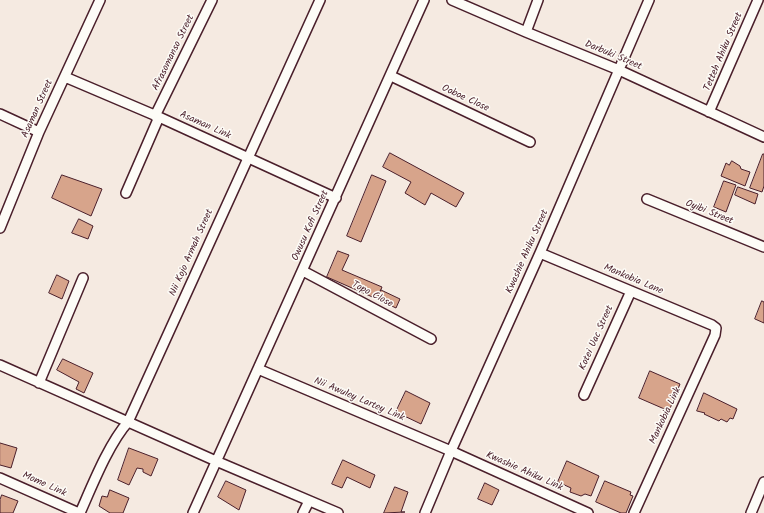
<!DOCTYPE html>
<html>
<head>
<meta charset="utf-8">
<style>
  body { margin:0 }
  canvas { display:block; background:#f5eae1 }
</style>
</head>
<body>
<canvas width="764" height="513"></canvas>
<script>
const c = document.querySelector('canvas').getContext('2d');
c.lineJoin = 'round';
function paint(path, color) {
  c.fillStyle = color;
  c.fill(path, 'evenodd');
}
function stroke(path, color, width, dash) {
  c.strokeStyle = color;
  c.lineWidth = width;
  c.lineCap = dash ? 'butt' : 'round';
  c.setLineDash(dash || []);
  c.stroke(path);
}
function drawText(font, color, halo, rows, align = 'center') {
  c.font = font + ' Kalam,sans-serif';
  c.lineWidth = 3;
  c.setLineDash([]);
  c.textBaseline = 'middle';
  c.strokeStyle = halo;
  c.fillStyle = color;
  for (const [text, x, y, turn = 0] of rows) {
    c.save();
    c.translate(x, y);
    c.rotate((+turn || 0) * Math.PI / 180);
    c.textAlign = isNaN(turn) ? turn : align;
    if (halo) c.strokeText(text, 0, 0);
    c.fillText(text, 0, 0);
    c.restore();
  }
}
const building = new Path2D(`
  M390 153 464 193 456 207 431 193 425 205 405 193 411 182 383 167Z
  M763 154H764V186L762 192 750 188Z
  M732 161 740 166 741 169 750 172 745 186 721 176 726 163 729 165Z
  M62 175 102 189 91 216 52 198Z
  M372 175 386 181 361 242 347 236Z
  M724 181 736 185 726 212 714 207Z
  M738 187 758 194 755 204 735 195Z
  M79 219 93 226 88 239 72 233Z
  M338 251 349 255 342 270 382 287 377 299 327 277Z
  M57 275 69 281 62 299 49 293Z
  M381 290 400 299 396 308 377 299Z
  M762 301 764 302V323L755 319Z
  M63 359 93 373 84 393 76 389 79 382 57 370Z
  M650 371 680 384 669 411 639 398Z
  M406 391 430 403 421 424 396 412Z
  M704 393 737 409 733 419 730 418 727 422 721 419 719 421 704 414 705 413 697 411Z
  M0 443 17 448 11 468 0 465Z
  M129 448 158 459 151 476 143 472V469L137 468 129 485 118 480Z
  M343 460 375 475 370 488 347 477 342 488 332 484Z
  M567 461 599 476 591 496 585 494 581 496 570 492 571 488 558 482Z
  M226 481 246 490 239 510 218 497Z
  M605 481 631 492 630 495 633 496 626 513H621L596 502Z
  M485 483 499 490 492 505 478 499Z
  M395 487 408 492 401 512H405L384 513Z
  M110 490 129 498 123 513H110L99 506 102 496 107 497Z
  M2 495 18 501 13 513H0V500Z`);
const street = new Path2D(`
  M452 0 526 32 619 70 764 137
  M526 32 538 0
  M391 76 530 142
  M65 77 159 117 336 198
  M709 112 758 0
  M0 114 39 132
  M155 116 212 0
  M126 193 159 117
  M647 199 764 247
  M0 228 39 132 100 0
  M540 253 712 325 716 328 715 335 634 513
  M303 271 431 339
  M0 365 216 461 338 513
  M258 369 451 451 588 513
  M39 383 83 278
  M584 395 631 291
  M0 478 79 513
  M80 513C92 486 109 443 128 422L320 0
  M193 513 424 0
  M303 513 309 501
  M425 513 451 451 540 253 649 0
  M751 513 764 482`);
const streetNames = [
  ["Tetteh Ahiku Street",724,52,-67],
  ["Afrasomanso Street",174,53,-64],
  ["Darbuki Street",613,56,23],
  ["Ooboe Close",465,99,25],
  ["Asaman Street",38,109,-66],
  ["Asaman Link",205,126,24],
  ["Oyibi Street",709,213,22],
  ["Owusu Kofi Street",311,226,-66],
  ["Kwashie Ahiku Street",528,252,-66],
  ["Nii Kojo Armah Street",192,253,-66],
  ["Mankobia Lane",633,280,23],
  ["Topo Close",372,295,28],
  ["Kotei Uac Street",597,338,-66],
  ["Nii Awuley Lartey Link",359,400,23],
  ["Mankobia Link",666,416,-65],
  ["Kwashie Ahiku Link",524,472,24],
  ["Mome Link",44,485,24]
];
paint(building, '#d7a48b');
stroke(building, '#4a1f2b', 1);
stroke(street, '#4a1f2b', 12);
stroke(street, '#fdfcf7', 9);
drawText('10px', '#4a1f2b', '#fdfcf7', streetNames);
</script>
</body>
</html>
